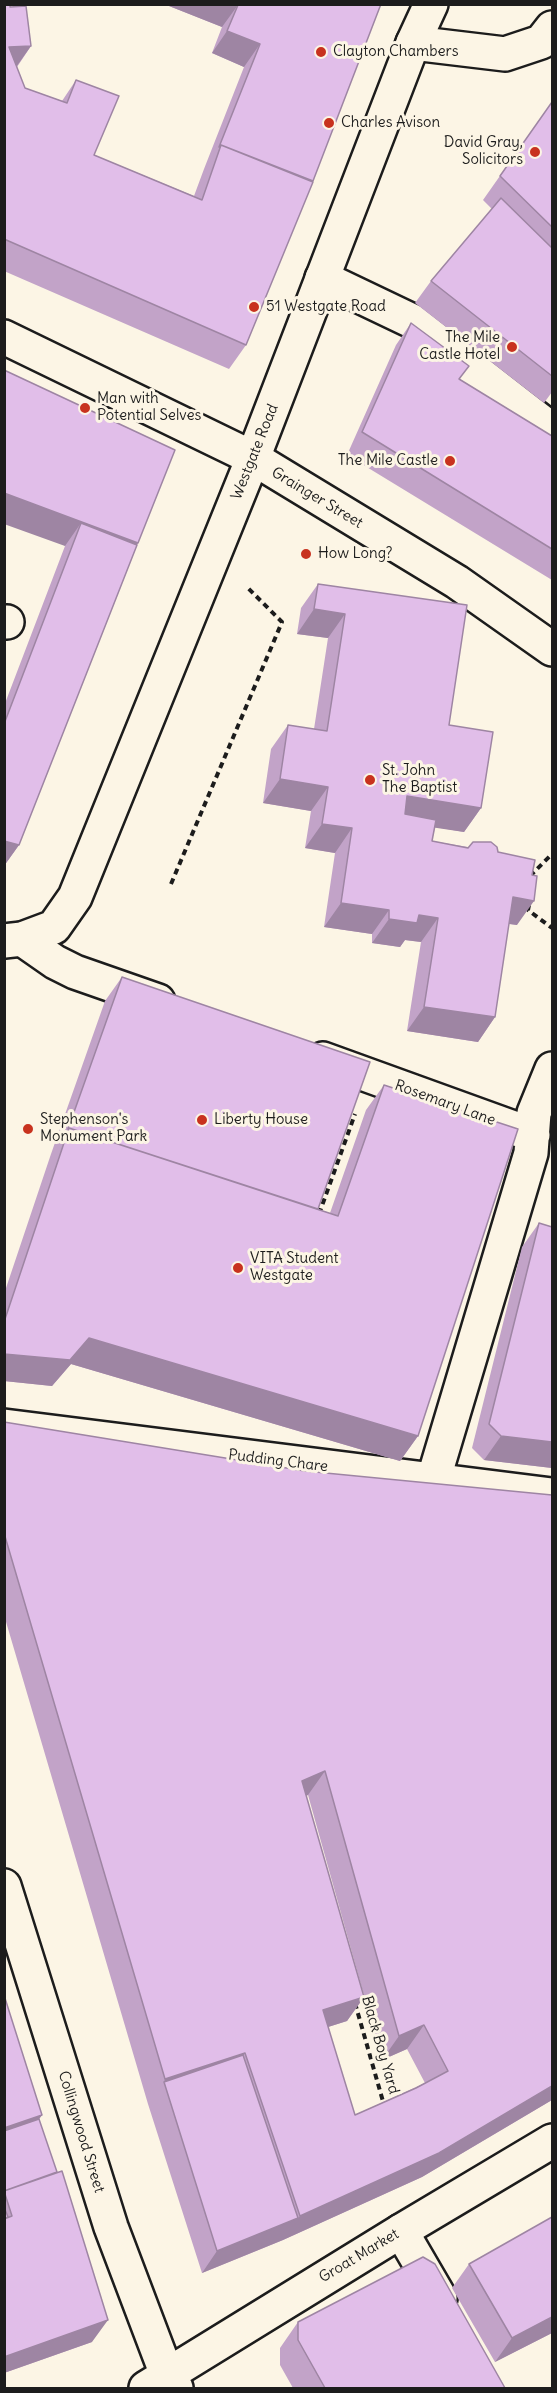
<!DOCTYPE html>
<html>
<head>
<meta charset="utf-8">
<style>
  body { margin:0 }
  #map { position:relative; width:557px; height:2393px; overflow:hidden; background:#fcf5e5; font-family:Delius,sans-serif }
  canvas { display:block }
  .frame { position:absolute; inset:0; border:6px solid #1c1c1c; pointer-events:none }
</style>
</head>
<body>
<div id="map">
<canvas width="557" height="2393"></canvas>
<div class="frame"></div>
</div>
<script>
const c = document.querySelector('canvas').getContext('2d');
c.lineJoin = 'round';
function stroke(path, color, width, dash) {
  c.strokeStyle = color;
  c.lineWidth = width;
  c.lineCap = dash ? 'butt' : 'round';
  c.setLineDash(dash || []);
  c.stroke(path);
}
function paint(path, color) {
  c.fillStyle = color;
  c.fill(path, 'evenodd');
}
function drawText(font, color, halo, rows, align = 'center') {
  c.font = font + ' Delius,sans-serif';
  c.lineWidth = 6;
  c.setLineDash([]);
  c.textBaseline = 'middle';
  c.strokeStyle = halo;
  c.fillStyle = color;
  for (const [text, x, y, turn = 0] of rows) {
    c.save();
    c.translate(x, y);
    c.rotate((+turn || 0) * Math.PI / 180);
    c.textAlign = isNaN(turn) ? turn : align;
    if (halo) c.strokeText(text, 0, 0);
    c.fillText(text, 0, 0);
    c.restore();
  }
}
const path = new Path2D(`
  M530 876 552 854
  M171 884 282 622 246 586
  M529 905 528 910 552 928
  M319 1214 355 1114
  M355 2003 384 2105`);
const minor = new Path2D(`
  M413 43 505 54 541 42 552 28
  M322 278 412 321 552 430
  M4 337 253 458 457 582 552 649
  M4 622H7
  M22 939 55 962 75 972 158 1001
  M323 1059 533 1135
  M4 1426 552 1495
  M433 1481 531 1153 534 1113 552 1069
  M401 2231 440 2298`);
const major = new Path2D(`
  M4 941 22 939 54 927 75 897 253 458 413 43 431 4
  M4 1886 111 2227 167 2375 176 2388
  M146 2388 401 2231 552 2141`);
const wall = new Path2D(`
  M4 4 10 7 31 46 17 67 25 88 62 101 76 80 94 155 194 196 204 169 244 67 212 53 222 27 169 6 170 4H381L246 345 229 369 4 271Z
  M552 102V392L544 403 415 303 431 281 492 209 483 200Z
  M411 323 459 379 552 436V580L347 455 396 345Z
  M4 370 138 543 19 845 4 866V706L65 546Z
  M318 584 449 725 481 808 464 832 435 827 432 841 498 852 517 925 509 924 495 1017 478 1042 407 1031 421 942 405 940 400 947 372 943V934L324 927 335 853 305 848 311 811 263 803 271 749 288 725 314 729 328 638 297 634 301 608Z
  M122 977 318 1209 330 1213 366 1110 384 1085 418 1436 400 1461 71 1364 52 1386 4 1381V1294L51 1154 105 1001Z
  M539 1223 552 1227V1468L484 1460 472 1448 522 1247Z
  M4 1422 305 1471 552 2100 422 2177 283 2240 202 2273 148 2104 4 1615ZM308 1795 382 2060 407 2049 425 2083 355 2115 328 2027 347 2021 364 1997 306 1796Z
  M4 1995 42 2115 39 2119 92 2342 4 2373Z
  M469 2264 552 2333 495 2362 452 2288Z
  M298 2322 505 2388H293L280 2365V2348Z`);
const shadedWall = new Path2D(`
  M171 4H235L238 5 222 27 169 6Z
  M227 31 260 44 244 67 212 53Z
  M31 46 14 70 9 47Z
  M4 493 138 543 121 567 81 523 65 546 4 524Z
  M314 609 345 614 328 638 297 634Z
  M280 779 328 787 311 811 263 803Z
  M407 796 481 808 464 832 390 821Z
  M322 824 352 828 335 853 305 848Z
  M4 841 19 845 4 866Z
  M513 897 534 901 517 925 496 922Z
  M341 903 389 910 372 934 324 927Z
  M419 915 438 918 421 942 405 940 400 947 372 943 389 919Z
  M424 1007 495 1017 478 1042 407 1031Z
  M89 1338 418 1436 400 1461 71 1364 52 1386 4 1381V1354Z
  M501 1436 552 1442V1468L484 1460Z
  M325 1771 308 1795 285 1805 302 1781Z
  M364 1997 347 2021 306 2034 323 2010Z
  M424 2025 407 2049 382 2060 399 2036Z
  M245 2053 228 2077 164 2082 165 2079Z
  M552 2086V2100L422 2177 283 2240 202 2273 217 2251 298 2218 300 2216Z
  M42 2115 26 2137 4 2145V2128Z
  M552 2317V2333L495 2362 512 2338Z
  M108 2320 92 2342 4 2373V2357Z`);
const building = new Path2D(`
  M4 4H10V7L26 6 31 46 9 47 25 88 67 103 76 80 119 96 94 155 202 200 221 145 313 182 246 345 4 239Z
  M235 4H381L313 181 221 145 219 147 260 44 227 31 238 5Z
  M552 102V227L500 176Z
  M501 198 552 248V376L431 281Z
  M411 323 469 366 459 379 552 436V549L362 432Z
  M4 370 175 450 138 543 4 493Z
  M81 523 137 545 19 845 4 841V724Z
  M318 584 467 605 449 725 493 732 481 808 407 796 405 814 436 820 432 841 468 848 473 842H491L497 847 498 852 535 860 532 875 537 876 534 901 513 897 495 1017 424 1007 438 918 419 915 417 923 389 919V910L341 903 352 828 322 824 328 787 280 779 288 725 327 731 345 614 314 609Z
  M122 977 370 1062 318 1209 69 1128 68 1129Z
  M384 1085 518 1129 418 1436 89 1338 70 1360 4 1354V1322L69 1128 338 1216Z
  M539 1223 552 1227V1442L501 1436 489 1424Z
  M4 1422 305 1471 552 1495V2086L439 2153 300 2216 245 2053 165 2079 4 1533ZM325 1771 399 2036 424 2025 448 2071 416 2088 355 2115 323 2010 364 1997 302 1781Z
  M4 1995 42 2115 4 2128Z
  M243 2055 298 2218 217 2251 164 2082Z
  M39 2119 57 2172 4 2191V2131Z
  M62 2171 108 2320 4 2357V2219L12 2216 4 2191Z
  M4 2207 8 2217 4 2219Z
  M552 2217V2317L512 2338 469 2264Z
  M423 2257 435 2264 505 2388H325L298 2340V2322Z`);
const markers = [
  [321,52,6,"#c8321e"],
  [329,123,6,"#c8321e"],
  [535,152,6,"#c8321e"],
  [254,307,6,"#c8321e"],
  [512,347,6,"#c8321e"],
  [85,408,6,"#c8321e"],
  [450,461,6,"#c8321e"],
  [306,554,6,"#c8321e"],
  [370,780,6,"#c8321e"],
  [202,1120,6,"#c8321e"],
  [28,1129,6,"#c8321e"],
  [238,1268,6,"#c8321e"]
];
const poiNames = [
  ["Clayton Chambers",333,52],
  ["Charles Avison",341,123],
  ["David Gray,",523,143,"right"],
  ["Solicitors",523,160,"right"],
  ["51 Westgate Road",266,307],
  ["The Mile",500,338,"right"],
  ["Castle Hotel",500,355,"right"],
  ["Man with",97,399],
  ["Potential Selves",97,416],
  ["The Mile Castle",438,461,"right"],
  ["How Long?",318,554],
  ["St. John",382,771],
  ["The Baptist",382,788],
  ["Stephenson's",40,1120],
  ["Monument Park",40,1137],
  ["Liberty House",214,1120],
  ["VITA Student",250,1259],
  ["Westgate",250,1276]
];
const streetNames = [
  ["Westgate Road",255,452,-68],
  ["Grainger Street",317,498,31],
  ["Rosemary Lane",445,1103,20],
  ["Pudding Chare",278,1461,7],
  ["Black Boy Yard",380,2045,74],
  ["Collingwood Street",81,2132,73],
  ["Groat Market",359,2256,-31]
];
stroke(minor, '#1c1c1c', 38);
stroke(major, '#1c1c1c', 38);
stroke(path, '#1c1c1c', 4, [6, 4.5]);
stroke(minor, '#fcf5e5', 33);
stroke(major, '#fcf5e5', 33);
paint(wall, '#c2a3c8');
paint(shadedWall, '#9e85a3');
paint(building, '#e1bee9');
stroke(building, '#9e85a3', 1.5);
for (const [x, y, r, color] of markers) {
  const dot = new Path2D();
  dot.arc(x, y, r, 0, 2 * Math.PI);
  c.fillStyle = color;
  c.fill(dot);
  stroke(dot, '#fcf5e5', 2);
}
drawText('15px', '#1c1c1c', '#fcf5e5', poiNames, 'left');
drawText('15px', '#1c1c1c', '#fcf5e5', streetNames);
</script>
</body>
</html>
